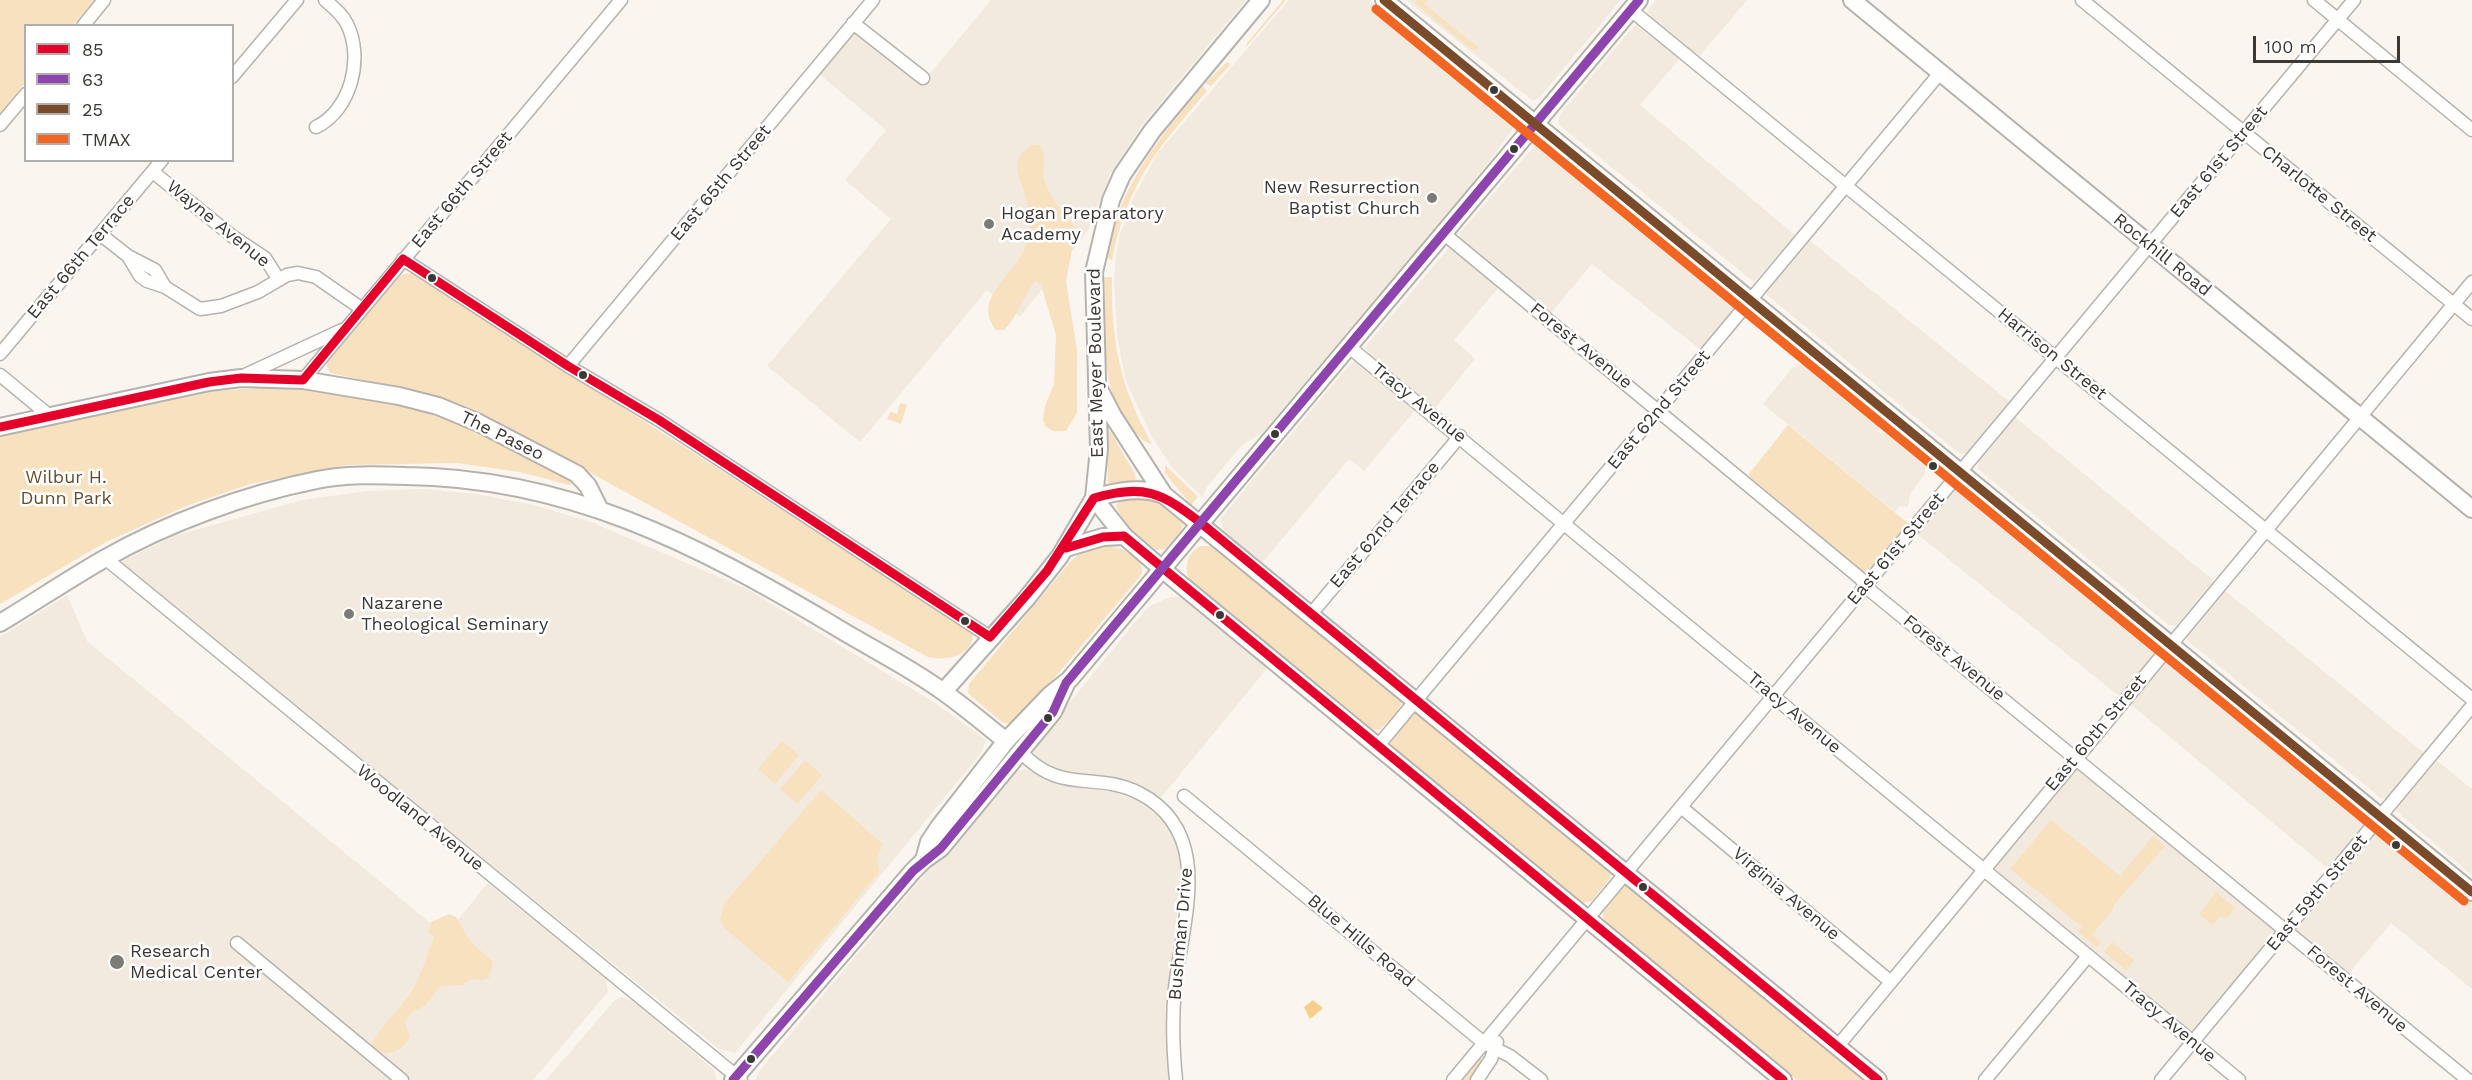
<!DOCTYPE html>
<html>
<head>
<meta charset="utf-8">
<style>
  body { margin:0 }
  #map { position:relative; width:2472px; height:1080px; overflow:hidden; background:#faf5ef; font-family:"Work Sans",sans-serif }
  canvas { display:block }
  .legend { position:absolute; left:24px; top:24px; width:210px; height:138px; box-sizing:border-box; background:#fff; border:2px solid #b1afae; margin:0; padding:8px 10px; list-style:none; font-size:18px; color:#3c3834 }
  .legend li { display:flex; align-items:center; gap:12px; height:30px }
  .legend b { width:30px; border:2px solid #b1afae }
  .scale { position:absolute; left:2253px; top:36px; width:147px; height:27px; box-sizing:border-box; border:3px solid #3c3834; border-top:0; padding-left:8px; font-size:18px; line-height:21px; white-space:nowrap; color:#3c3834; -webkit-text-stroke:4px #fff; paint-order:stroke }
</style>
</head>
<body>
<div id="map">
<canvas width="2472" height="1080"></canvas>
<ul class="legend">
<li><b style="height:8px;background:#e4002b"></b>85</li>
<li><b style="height:8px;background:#8e44ad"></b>63</li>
<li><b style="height:8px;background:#7a4b2a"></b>25</li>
<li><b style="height:8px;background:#f26522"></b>TMAX</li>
</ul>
<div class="scale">100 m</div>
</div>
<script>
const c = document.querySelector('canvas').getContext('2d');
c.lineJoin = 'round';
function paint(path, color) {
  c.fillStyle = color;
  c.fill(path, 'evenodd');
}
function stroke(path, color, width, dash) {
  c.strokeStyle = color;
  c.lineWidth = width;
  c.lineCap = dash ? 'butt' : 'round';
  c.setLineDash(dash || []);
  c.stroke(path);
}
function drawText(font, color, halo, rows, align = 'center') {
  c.font = font + ' "Work Sans",sans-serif';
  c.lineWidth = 5;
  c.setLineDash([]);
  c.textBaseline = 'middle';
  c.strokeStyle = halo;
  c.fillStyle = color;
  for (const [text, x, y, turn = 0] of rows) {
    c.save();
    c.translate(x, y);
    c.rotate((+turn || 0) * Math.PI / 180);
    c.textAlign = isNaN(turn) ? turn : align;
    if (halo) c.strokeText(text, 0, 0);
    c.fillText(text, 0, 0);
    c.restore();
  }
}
const built = new Path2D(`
  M991 0H1246L1142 125 1110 174 1089 229 1020 317 987 290 860 442 767 366 891 219 845 180 886 130 820 75 856 31 922 83Z
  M1289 0H1370L1514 122 1515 126 1468 189 1263 432 1241 446 1207 487 1202 497 1172 468 1152 437 1126 381 1117 337 1114 280 1116 255 1120 234 1133 199 1157 154Z
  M1406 0H1621L1540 97 1533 101Z
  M1656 0H1747L1698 58 1648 17 1647 11Z
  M1640 24 1681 57 1640 105 1795 235 1754 282 1558 124 1560 114 1634 26Z
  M1539 140 1545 142 1736 299V306L1701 350 1592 264 1551 313 1460 240V233Z
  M1808 239 2010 402 1968 453 1961 454 1956 451 1767 295 1765 291Z
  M1449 248 1499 287 1454 340 1475 359 1435 408 1371 355 1365 347Z
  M1356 360 1417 408 1364 471 1349 459 1262 563 1224 532 1220 519 1350 364Z
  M1805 363 1879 424 1878 432 1892 435 1925 464V474L1910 494 1908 507 1900 506 1895 512 1763 404 1792 368Z
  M2014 416 2214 581 2176 626 2169 625 1978 469V458Z
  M1959 484 1964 485 2158 644 2155 654 2119 696 1916 533Z
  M424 489 477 494 533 505 589 521 747 589 935 703 986 740 981 753 735 1053 719 1049 121 566 124 560 174 536 302 500 367 491Z
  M2223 589 2424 753 2387 798H2381L2188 641 2186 634Z
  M67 595 87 641 445 935 488 883 606 979 608 992 533 1080H0V637Z
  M1170 597H1182L1190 602 1269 666 1159 800 1139 787 1080 776 1050 768 1035 758 1033 751 1034 746 1136 621 1150 606Z
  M2166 658H2173L2367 816V823L2328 869 2129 703Z
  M2435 759 2472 789V875L2395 810Z
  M2077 765 2278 930 2191 1033 1991 868Z
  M1026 769 1058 785 1113 792 1136 800 1164 821 1172 835 1183 864 1168 987 1170 1080H755L760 1070 849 964 1009 775 1014 771Z
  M2379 828 2472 903V989L2391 923 2349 973 2295 930Z
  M622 997 634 1002 714 1070 716 1080H546L614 1001Z`);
const green = new Path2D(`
  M0 0H95L73 25 26 26 25 83 0 113Z
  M1283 0H1286L1246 47 1247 43Z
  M1416 0H1427L1424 4 1479 48 1477 50H1472L1415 3Z
  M1227 62 1231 64 1211 86 1205 83Z
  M1203 86 1207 91C1158 148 1127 183 1112 260L1109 259 1106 254C1122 183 1157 140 1203 86Z
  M1032 145H1040C1046 154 1043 161 1043 172 1045 193 1063 213 1076 229L1066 281 1077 350V413L1066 431H1053L1045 426 1043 420 1045 406 1054 384 1056 335 1041 285 1035 281C1023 295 1019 315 1004 330H996C970 295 1019 275 1026 243 1028 231 1030 217 1028 206 1025 183 1003 161 1032 145Z
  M414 273 970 631 973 635C971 657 945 661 928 657L506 427 450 403 405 389 330 373 326 364 328 360 397 277 403 274Z
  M1105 277H1112C1111 341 1120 388 1152 444 1144 443 1143 439 1137 435 1101 409 1103 321 1102 281Z
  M266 388C344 391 422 404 492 439 520 452 546 468 573 483L569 485 520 472 456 463 348 465 250 484 186 506 106 542 0 604V435C88 415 175 390 266 388Z
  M900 403 907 405 901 424 887 419 890 412 897 414Z
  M1788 425 1909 524 1868 572H1863L1748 475Z
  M1106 431H1110L1135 474 1136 482 1110 486 1108 483Z
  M1165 465 1198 497 1191 505 1165 473Z
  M1137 498 1158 503 1183 524 1180 532 1165 549 1156 550 1129 528 1116 507 1119 500Z
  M1102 546C1118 546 1144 553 1142 574L1018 721 1013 724 1003 723 971 696 968 693 969 684 1071 561 1086 549Z
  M1200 546H1214L1224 552 1402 698C1402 710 1388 722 1379 730L1369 729 1194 586C1182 572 1185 555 1200 546Z
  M1418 712 1612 870 1610 878 1592 901 1583 903 1578 900 1395 751 1391 744C1392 733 1408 715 1418 712Z
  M782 741 799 755 775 784 758 769Z
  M805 760 822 775 797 804 780 789Z
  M821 790 883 844 877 858 880 871 788 982 723 927 720 919 724 904Z
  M2051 820 2120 876 2153 836 2165 846 2113 906 2114 908 2092 935 2101 942 2097 947 2078 932 2082 927 2010 869Z
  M1630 885 1870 1080H1797L1604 923 1603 912 1623 886Z
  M2216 892 2235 908 2226 919 2221 915 2212 925 2199 914Z
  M449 914 456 917 470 941 493 962 489 978 481 980 471 979 462 985 441 986C436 991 432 997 428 1002 422 1011 412 1007 405 1022L410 1037C403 1050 392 1056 377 1051L372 1045C375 1033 402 1006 411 993 420 979 428 953 434 937L429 932 431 922Z
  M2112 942 2134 960 2126 970 2104 952Z
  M1479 1058 1483 1060V1064L1470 1080H1460Z`);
const water = new Path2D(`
  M1313 1000 1323 1008 1310 1019 1304 1007Z`);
const minor = new Path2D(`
  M2082 0 2472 319
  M2314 0 2472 130
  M1631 10 2472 699
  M853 23 923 78
  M83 26 104 0
  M232 77 297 0
  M0 125 26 94
  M316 127C351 110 364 58 347 24 342 14 334 8 325 0
  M153 172 232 236 265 258 279 280
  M1443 233 1860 578 1872 592 2468 1080
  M100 234 128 256 155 270 165 287
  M128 256 140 276 147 281 165 287 200 309 221 306 258 292 287 275 298 273 316 277 362 309
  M403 259 568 366 659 420 990 637
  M1348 346 2239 1080
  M0 354 162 160
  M568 366 873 0
  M0 375 51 417
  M243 376 342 330
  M303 380 621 0
  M105 558 741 1080
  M1311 614 1460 436
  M1377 747 1940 73
  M1021 752C1060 795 1096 771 1139 793 1216 833 1182 920 1175 988 1172 1018 1173 1050 1176 1080
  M1184 796 1484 1043 1510 1056 1541 1080
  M1681 807 1891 982
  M237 943 402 1080
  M1837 1047 2472 282
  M1453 1080 2354 0
  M1477 1080 1491 1059 1497 1042
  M1985 1080 2088 956
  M2161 1080 2472 706`);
const major = new Path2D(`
  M1384 0 2472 892
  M1852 0 2472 509
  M1100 391 1113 416 1164 495
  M0 427 209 382 241 378 303 380 399 396 438 406 479 423 577 474 588 486 599 508
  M1094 498C1117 491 1142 486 1164 495L1878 1080
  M1094 498 1124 536 1162 569 1783 1080
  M1066 548 1103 537 1124 536
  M0 623C35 602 69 579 104 559 167 523 246 494 317 480 345 474 377 475 406 476 568 478 694 543 831 624 868 647 910 667 945 693 966 708 986 725 1006 741
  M944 691 1027 598 1060 556 1094 498 1099 449 1094 272 1111 200 1122 175 1152 131 1261 0
  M924 860 929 842 939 827 1006 741 1050 695 1070 679 1639 0
  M733 1080 913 871 924 860 941 848 1053 712 1066 684`);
const bus1 = new Path2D(`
  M0 427 209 382 241 378 303 380 403 259 568 366 659 420 990 637 1047 571 1094 498C1144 484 1161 492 1201 523L1878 1080
  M1066 548 1103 537 1124 536 1783 1080`);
const bus2 = new Path2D(`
  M733 1080 913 871 941 848 1053 712 1066 683 1639 0`);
const bus3 = new Path2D(`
  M1384 0 2472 892`);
const bus4 = new Path2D(`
  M1376 9 2464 901`);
const markers = [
  [1494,90,5,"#3c3834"],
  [1514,149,5,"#3c3834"],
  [1432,198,6,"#7e7a75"],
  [989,224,6,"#7e7a75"],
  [432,278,5,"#3c3834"],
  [583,375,5,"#3c3834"],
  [1275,434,5,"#3c3834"],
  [1933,466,5,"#3c3834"],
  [349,614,6,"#7e7a75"],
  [1220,615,5,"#3c3834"],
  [965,621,5,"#3c3834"],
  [1048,718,5,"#3c3834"],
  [2396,845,5,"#3c3834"],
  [1643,887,5,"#3c3834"],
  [117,962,8,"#7e7a75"],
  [751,1059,5,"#3c3834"]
];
const streetNames = [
  ["East 61st Street",2219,162,-50],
  ["East 65th Street",721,183,-50],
  ["East 66th Street",462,190,-50],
  ["Charlotte Street",2319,194,39],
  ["Wayne Avenue",218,224,39],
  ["Rockhill Road",2162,255,39],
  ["East 66th Terrace",81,257,-50],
  ["Forest Avenue",1581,346,39],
  ["Harrison Street",2052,354,39],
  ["East Meyer Boulevard",1096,363,-91],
  ["Tracy Avenue",1419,403,39],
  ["East 62nd Street",1659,410,-50],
  ["The Paseo",502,436,26],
  ["East 62nd Terrace",1385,525,-50],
  ["East 61st Street",1896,549,-50],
  ["Forest Avenue",1954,658,39],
  ["Tracy Avenue",1794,713,40],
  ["East 60th Street",2096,733,-50],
  ["Woodland Avenue",420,818,39],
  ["East 59th Street",2317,893,-50],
  ["Virginia Avenue",1786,894,40],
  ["Bushman Drive",1181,934,-85],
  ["Blue Hills Road",1361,941,40],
  ["Forest Avenue",2357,989,40],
  ["Tracy Avenue",2169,1022,40]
];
const poiNames = [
  ["New Resurrection",1420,188,"right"],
  ["Baptist Church",1420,209,"right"],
  ["Hogan Preparatory",1001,214],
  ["Academy",1001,235],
  ["Nazarene",361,604],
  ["Theological Seminary",361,625],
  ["Research",130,952],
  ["Medical Center",130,973]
];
const parkNames = [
  ["Wilbur H.",66,478],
  ["Dunn Park",66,499]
];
paint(built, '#f2eade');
paint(green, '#f8e1bf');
paint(water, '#f9ce8c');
stroke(minor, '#b6b3af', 15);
stroke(major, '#b6b3af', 20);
stroke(minor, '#fefefd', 12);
stroke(major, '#fefefd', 16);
stroke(bus1, '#e4002b', 9);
stroke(bus2, '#8e44ad', 9);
stroke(bus3, '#7a4b2a', 9);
stroke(bus4, '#f26522', 9);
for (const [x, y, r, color] of markers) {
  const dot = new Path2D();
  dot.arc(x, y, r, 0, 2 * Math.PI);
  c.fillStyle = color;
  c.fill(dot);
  stroke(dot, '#fff', 2);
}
drawText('18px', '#3c3834', '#fff', streetNames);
drawText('18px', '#3c3834', '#fff', poiNames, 'left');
drawText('18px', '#654c26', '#fff', parkNames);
</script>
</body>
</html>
